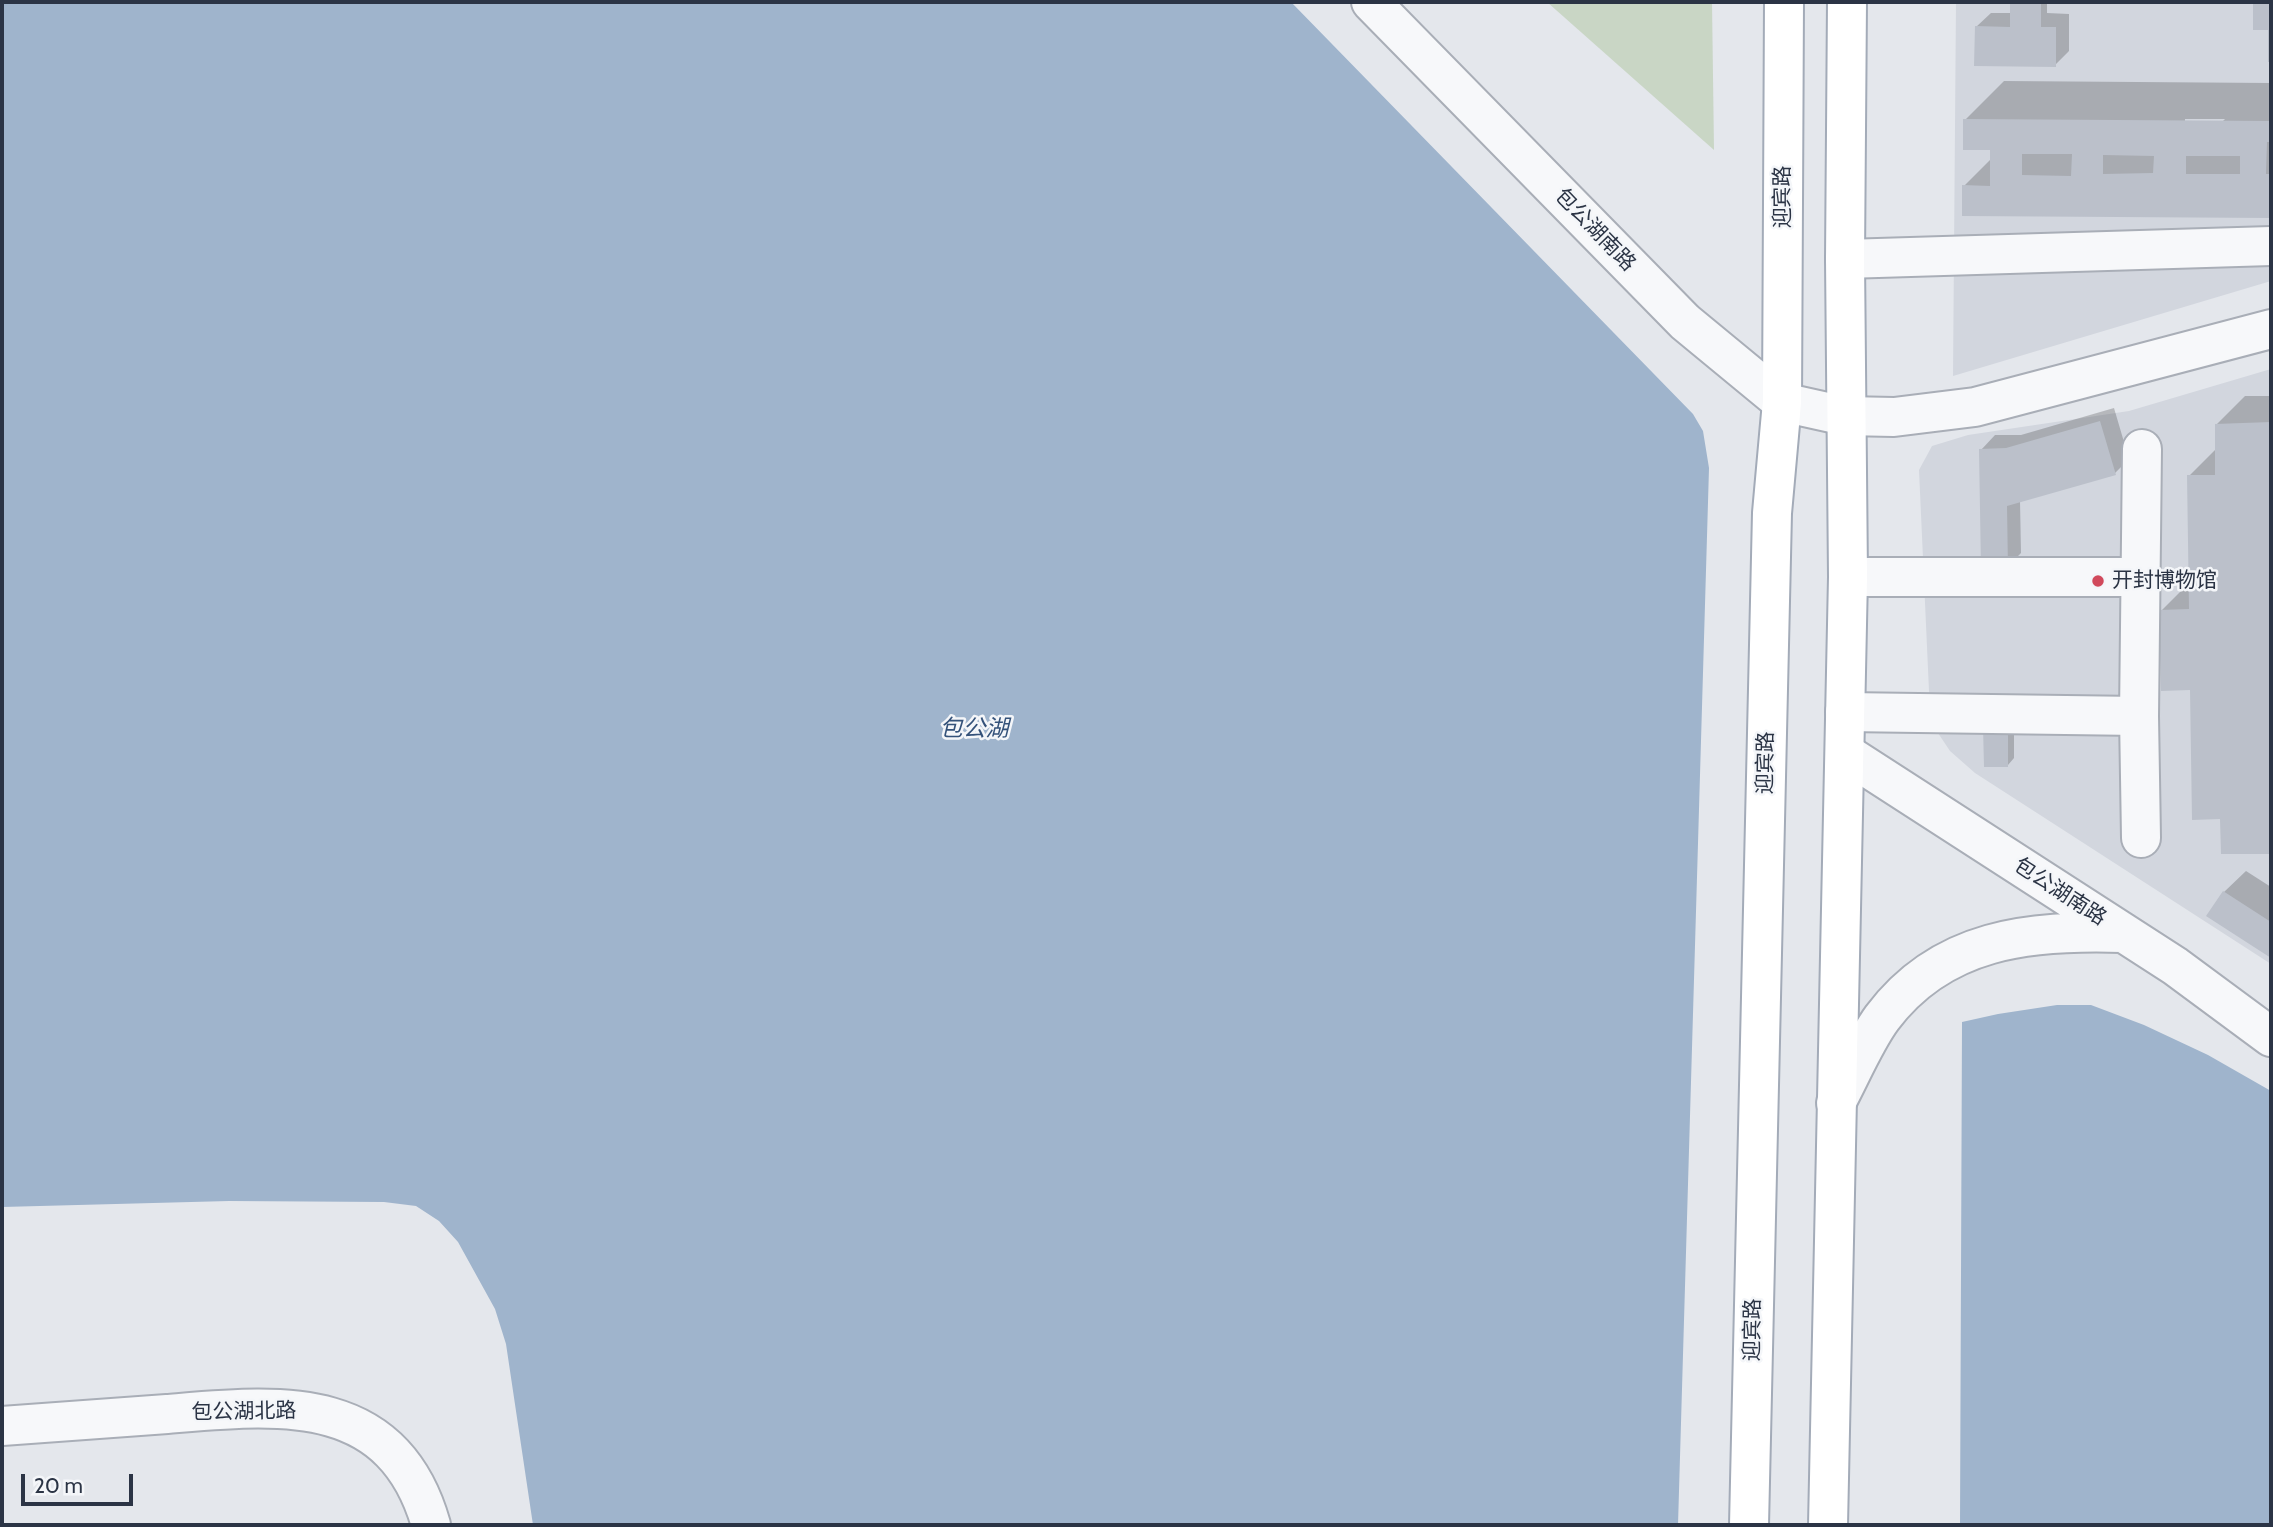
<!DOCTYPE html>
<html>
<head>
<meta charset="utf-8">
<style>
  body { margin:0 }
  #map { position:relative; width:2273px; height:1527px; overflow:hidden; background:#e4e7ec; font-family:Cabin,sans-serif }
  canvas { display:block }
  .frame { position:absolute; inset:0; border:4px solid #2b3445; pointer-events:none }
  .scale { position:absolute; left:21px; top:1474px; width:112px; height:32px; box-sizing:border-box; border:4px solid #2b3445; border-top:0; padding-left:9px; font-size:21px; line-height:24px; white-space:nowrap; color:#2b3445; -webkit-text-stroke:5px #f4f6f9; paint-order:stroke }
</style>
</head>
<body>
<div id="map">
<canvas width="2273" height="1527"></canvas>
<div class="frame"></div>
<div class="scale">20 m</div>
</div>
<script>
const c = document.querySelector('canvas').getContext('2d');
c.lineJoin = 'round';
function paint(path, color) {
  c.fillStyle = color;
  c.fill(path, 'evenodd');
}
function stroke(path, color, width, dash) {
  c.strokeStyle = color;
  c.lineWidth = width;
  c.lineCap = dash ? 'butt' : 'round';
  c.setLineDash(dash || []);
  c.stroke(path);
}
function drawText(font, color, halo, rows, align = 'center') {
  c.font = font + ' Cabin,"Noto Sans SC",sans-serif';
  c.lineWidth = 5;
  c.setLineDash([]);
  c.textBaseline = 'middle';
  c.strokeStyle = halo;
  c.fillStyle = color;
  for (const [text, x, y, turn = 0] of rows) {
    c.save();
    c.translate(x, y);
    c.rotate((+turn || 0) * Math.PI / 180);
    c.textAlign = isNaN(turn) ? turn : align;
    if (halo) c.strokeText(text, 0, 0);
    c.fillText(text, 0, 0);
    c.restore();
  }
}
const built = new Path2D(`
  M1956 2H2271V281L1953 376Z
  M2271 369V964L1975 773 1950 751 1938 733 1929 691 1919 470 1932 446 1968 435 2129 411Z`);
const green = new Path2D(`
  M1547 2H1712L1714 150Z`);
const water = new Path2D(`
  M2 2H1291L1693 414 1703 431 1709 468 1678 1525H533L506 1344 495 1309 458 1242 439 1221 416 1206 384 1202 229 1201 2 1207Z
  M2057 1005H2091L2144 1025 2208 1055 2271 1091V1525H1960L1962 1022 1998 1014Z`);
const shadow = new Path2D(`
  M2012 2H2047V13L2069 14V51L2055 65 1976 27 1991 13H2012Z
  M2004 81 2271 83V216L1963 215 1964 186 1991 159V149L1965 120ZM2185 119H2225L2221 123 2185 122Z
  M2245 396H2271V852L2222 853V817L2192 689 2161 611 2189 583V476L2217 448V424Z
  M2114 408 2129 459 2115 473 2020 501 2021 553 2007 567 1981 450 1995 435H2021Z
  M2014 720V758L2008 765 1986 766Z
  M2246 871 2271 887V956L2209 916 2224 892Z`);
const building = new Path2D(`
  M2010 2H2041V27H2056V67L1974 66 1975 26 2010 27Z
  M2253 2H2271V62H2268V30H2253Z
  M1963 119 2271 121V142H2267L2266 174H2271V218L1962 216V185L1990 186V150H1963ZM2022 154H2072L2071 176 2022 175ZM2103 155 2154 156 2153 173 2103 174ZM2186 156H2240V174H2186Z
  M2100 421 2116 475 2007 506 2008 569 1981 570 1979 449 2006 448Z
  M2271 422V854H2221L2220 819 2192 820 2190 690 2161 691 2159 610 2189 609 2187 475H2215V424Z
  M1983 726H2008V767H1984Z
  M2223 891 2271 922V958L2206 916Z`);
const minor = new Path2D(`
  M1371 2 1685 322 1782 402 1845 416 1894 417 1975 407 2271 329
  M1845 259 2271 246
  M1848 577H2142
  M1845 712 2139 716 2141 838
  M2139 716 2142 449
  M1845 753 2175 966 2271 1037
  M1836 1103C1850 1077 1865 1041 1882 1018 1942 938 2030 930 2122 933
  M2 1426C57 1422 112 1418 167 1414 278 1405 393 1391 431 1525`);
const major = new Path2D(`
  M1749 1525 1772 513 1782 402 1784 2
  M1828 1525 1848 577 1845 259 1847 2`);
const markers = [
  [2098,581,7,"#d1495b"]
];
const streetNames = [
  ["迎宾路",1783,197,-90],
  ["包公湖南路",1595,230,46],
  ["迎宾路",1766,763,-89],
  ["包公湖南路",2060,892,33],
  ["迎宾路",1753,1330,-89],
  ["包公湖北路",244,1412,-1]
];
const poiNames = [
  ["开封博物馆",2112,581]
];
const waterNames = [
  ["包公湖",974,729]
];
paint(built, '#d2d6de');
paint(green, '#c9d6c5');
paint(water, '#9fb4cc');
paint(shadow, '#0003');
paint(building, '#bbc0ca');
stroke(minor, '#a9aeb7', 42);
stroke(major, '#a3abb8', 42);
stroke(minor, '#f7f8fa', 38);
stroke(major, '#fff', 38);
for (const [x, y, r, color] of markers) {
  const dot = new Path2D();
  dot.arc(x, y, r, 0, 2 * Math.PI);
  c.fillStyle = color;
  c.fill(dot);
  stroke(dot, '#f4f6f9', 2.5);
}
drawText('21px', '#2b3445', '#f4f6f9', streetNames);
drawText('21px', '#2b3445', '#f4f6f9', poiNames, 'left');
drawText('italic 23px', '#34527a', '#f4f6f9', waterNames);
</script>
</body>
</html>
